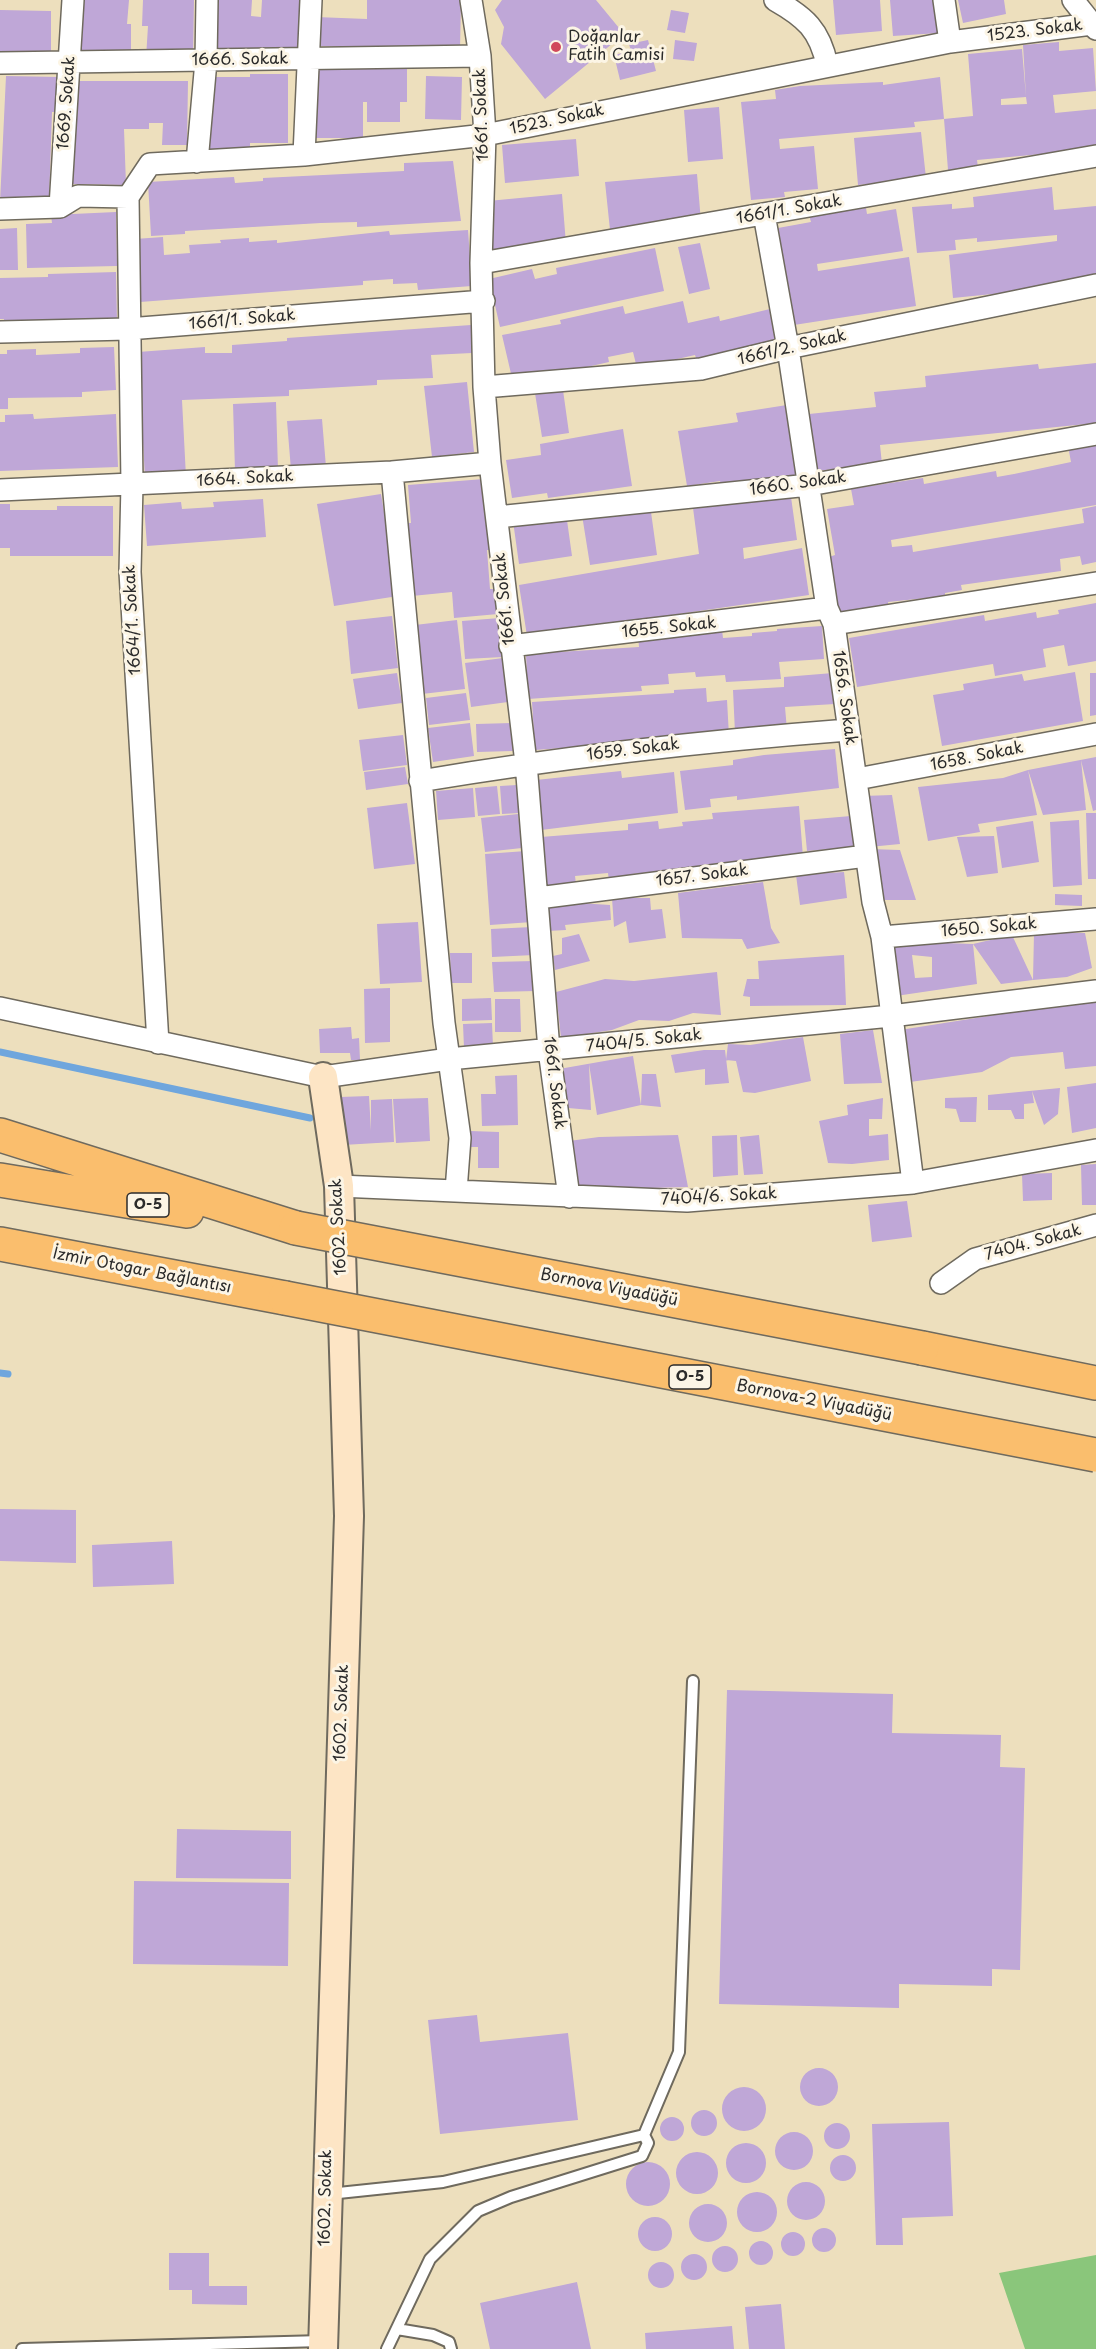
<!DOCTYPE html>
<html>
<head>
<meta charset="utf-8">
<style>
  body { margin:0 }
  canvas { display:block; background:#eddfbd }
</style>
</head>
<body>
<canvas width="1096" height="2349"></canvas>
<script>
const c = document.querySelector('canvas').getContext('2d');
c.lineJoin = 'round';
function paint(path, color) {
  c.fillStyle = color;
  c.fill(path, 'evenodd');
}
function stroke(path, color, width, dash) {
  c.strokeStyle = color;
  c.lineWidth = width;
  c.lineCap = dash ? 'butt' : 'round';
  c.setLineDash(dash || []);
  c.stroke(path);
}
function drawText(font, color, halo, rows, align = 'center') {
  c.font = font + ' "Playpen Sans",sans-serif';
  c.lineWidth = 6;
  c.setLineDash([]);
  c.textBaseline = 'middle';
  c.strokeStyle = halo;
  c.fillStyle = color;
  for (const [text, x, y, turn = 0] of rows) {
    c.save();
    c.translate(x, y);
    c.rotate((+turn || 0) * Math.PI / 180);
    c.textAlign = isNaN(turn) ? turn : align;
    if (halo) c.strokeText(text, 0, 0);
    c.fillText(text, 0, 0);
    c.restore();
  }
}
const green = new Path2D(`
  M1096 2255V2349H1025L999 2273Z`);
const stream = new Path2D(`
  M0 1052 310 1118
  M0 1373 8 1374`);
const building = new Path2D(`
  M78 0H129L127 24H131V56L79 57Z
  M143 0H194L193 60 146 58 148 26H142Z
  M213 0H252L251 16 261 17 262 0H300L298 55 212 52Z
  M367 0H461L460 49 315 46 316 17 367 19Z
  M502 0H596L624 34 545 99 501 44 504 27 495 10Z
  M833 0H880L882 31 836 35Z
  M890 0H936L939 33 893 36Z
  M958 0H1004L1006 14 963 23Z
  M0 10 51 11V58H0Z
  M671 10 689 13 685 33 667 30Z
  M648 40 656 71 620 80 614 55 631 51 629 44Z
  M675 40 697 43 694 61 673 59Z
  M1059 42V51L1093 48 1096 91 1053 95 1055 113 1096 109V149L977 160 978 168 948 170 944 119 914 122 915 127 779 139 780 149 814 146 818 189 784 192 785 197 751 200 741 102 776 99 775 90 800 86 883 82V85L940 77 944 119 973 116 968 54 1022 49 1026 97 1023 45ZM1026 97 1027 104 1001 105V99Z
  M312 66H407V102H400V122H367V102H363V138H312Z
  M250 74H288V143H250V149H208V77H250Z
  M6 76 60 77V112H52L49 203 0 202Z
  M426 76 462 77 461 120 425 119Z
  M74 81H188L187 145H162L163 123H149V129H124L126 185 72 184Z
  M719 107 723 159 688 162 684 110Z
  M921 132 926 178 858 185 854 138Z
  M576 139 579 176 505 183 502 145Z
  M453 161 461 221 357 227V222L321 223 185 231V234L151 236 148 182 234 177 235 183 263 181V178L404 171V163Z
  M697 174 701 222 610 230 605 182Z
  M1052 187 1054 210 1096 206V277L1061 281 1062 287 953 298 949 255 1057 241V235L977 242V238L955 240 956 250 917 253 912 207 952 204V209L974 207 973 197Z
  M562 194 566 244 492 250 488 201Z
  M866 208 867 214 896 209 903 251 817 264 818 271 909 257 916 306 794 325 778 228 811 222 809 215Z
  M116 212 117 266 27 268 26 224 52 223 51 215Z
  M17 228 18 270H0V229Z
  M468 230 472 286 418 290 417 283 393 284V279L363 281V285L140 302 135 239 163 237 164 255 190 253 189 245 221 243 220 240 249 238V242L277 240V243L389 231 390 235Z
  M700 243 710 289 689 294 678 247Z
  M655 248 664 291 500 327 489 279 532 269 535 279 557 274 556 268Z
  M116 272 117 321 4 323V319H0V278L48 277V274Z
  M683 301 688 323 719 316 720 321 770 309 777 343 697 361 695 355 637 368 633 352 608 357 609 362 547 376 545 370 512 378 502 335 561 324 560 320 623 306 625 314Z
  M471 325 472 353 431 355 433 378 377 380V385L289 390V396L182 400 186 477 145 478 138 352 205 347V353H232V345L287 341V338Z
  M114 347 116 390 82 392V397L8 398V409H0V354H7V350L36 349V355L80 353V348Z
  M1096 363V423L880 445 882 464 816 471 809 414 876 407 874 392 926 387 925 376 1038 364 1039 369Z
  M467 382 474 452 432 457 424 386Z
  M562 383 569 433 542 437 534 387Z
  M276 402 278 470 235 471 233 404Z
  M787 405 797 476 721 487 720 481 687 486 678 431 738 422 736 413Z
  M33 414 34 419 116 414 118 467 0 471V422H5V415Z
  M322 419 326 467 291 470 287 421Z
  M623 429 632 486 548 498 547 493 512 498 506 460 541 455 540 444Z
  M1096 442V505L891 540 892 547 912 545 913 552 1084 523 1082 509 1096 506V562L1082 565 1080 556 1060 559 1061 571 961 585 962 590 945 593V596L888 602 889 611 839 620 829 557 835 555 827 509 854 505 851 489 923 478 924 484 996 471 997 477 1014 474 1071 462 1068 446Z
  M484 479 491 550H487L490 589H495L498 614 454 618 452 592 412 596 404 523H411L408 485Z
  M381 494 398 596 334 606 317 504Z
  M791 497 797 540 743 548 744 559 802 548 809 595 527 636 519 585 699 554 693 508 762 498 763 501Z
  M263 499 266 537 147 546 144 505 181 502 182 509 214 507 213 502Z
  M0 504H10V510H57V506H113V556H10V548H0Z
  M650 505 657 555 590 565 582 515Z
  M566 513 572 556 519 564 513 521Z
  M1096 603V661L1068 666 1064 645 1043 649 1046 667 995 676 993 664 857 687 849 638 984 615 985 621 1036 612 1037 618 1059 614 1058 610Z
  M392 616 398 668 351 674 346 621Z
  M500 618 503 657 465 659 462 621Z
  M457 620 465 689 422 694 415 625Z
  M822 626 824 659 779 662 781 679 726 682 725 675 696 677 695 672 668 674 669 684 641 686 642 691 528 699 526 654 639 647 638 635 722 630 723 638 752 636V633L777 631V629Z
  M503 658 508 702 471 707 465 663Z
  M1075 672 1083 721 942 746 933 695 964 690 963 684 991 679 1022 674 1024 681Z
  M397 673 402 703 358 709 353 679Z
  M833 673 835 704 785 707 787 730 735 733 733 690 784 687V677Z
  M1090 673H1096V715L1090 716Z
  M706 688 707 702 727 700 729 736 535 750 532 702 674 693V690Z
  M466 693 470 720 429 725 426 698Z
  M470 723 474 756 433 762 428 728Z
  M512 723 513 751 477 752 476 724Z
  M403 735 407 765 363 771 359 740Z
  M835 749 839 788 737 800V796L710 799 711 807 685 810 680 771 733 765V760L764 755Z
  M1096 757V810L1093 811 1081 760 1086 810 1043 815 1028 770 1037 815 978 824 980 832 928 841 918 787 1003 778 1028 770Z
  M405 767 408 784 366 790 364 772Z
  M621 771 622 778 674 772 678 813 541 830 536 780Z
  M517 785 519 813 502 814 500 786Z
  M497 786 500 814 478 816 475 788Z
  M473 788 475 817 438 820 436 791Z
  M892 795 900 844 869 847 863 796Z
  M407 803 415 864 374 869 367 808Z
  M799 806 803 857 632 874V879L609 881 608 873 575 876 576 884 545 887 541 837 628 830V824L658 821 659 829 683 826 682 822 713 819 712 813Z
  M1086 813H1096V879H1088Z
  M518 814 522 848 485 852 481 818Z
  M851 816 854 847 807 851 804 820Z
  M1079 820 1082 885 1053 887 1050 822Z
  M1033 821 1039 862 1002 868 996 827Z
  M994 836 998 873 967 877 957 837Z
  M869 849 900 850 916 900H883Z
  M526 851 532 922 490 925 485 854Z
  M844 872 847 898 800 905 796 875Z
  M763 882 771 928 780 943 747 949 742 939 682 938 678 893Z
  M1055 894 1082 895V906L1055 905Z
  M612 898H650L651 910 662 909 666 938 629 943 626 921 614 927Z
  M563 902 610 905 611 920 565 925 566 930 547 931 546 905Z
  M418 922 422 982 380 984 377 924Z
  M532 927 534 955 492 957 491 929Z
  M1034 933H1085L1092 968 1067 977 1033 980Z
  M579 934 590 961 555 970 553 956 562 954V938Z
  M1012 935 1033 980 1001 984 973 944Z
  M946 943 973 944 977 984 889 997 883 947ZM912 955 932 957V977L915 978Z
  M450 953H472V983H451Z
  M844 955 846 1005 750 1006V997L743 996 747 979H759L758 961Z
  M535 961 536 991 494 992 492 962Z
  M717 972 721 1015 693 1013 669 1021 639 1020 612 1030 561 1038 556 992 605 979 634 981Z
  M390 988V1042L365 1043 364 989Z
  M491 998 492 1020 462 1021V999Z
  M495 999H520L521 1032H495Z
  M1096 999V1066L1065 1069 1063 1052 1011 1057 982 1072 910 1082 900 1030Z
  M492 1023 493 1047 464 1048 463 1024Z
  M351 1027 352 1039 359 1038 360 1060H351L350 1053H320L319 1029Z
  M873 1030 882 1083 844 1084 840 1034Z
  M803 1037 811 1081 755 1093 743 1092 736 1061 726 1060 728 1044 750 1045Z
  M704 1050H725L729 1083 705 1085V1069L675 1073 671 1055Z
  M633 1056 641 1105 597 1115 589 1064 591 1110 568 1108 559 1069Z
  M642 1074H656L661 1107 641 1105Z
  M517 1075 518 1125 482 1126 481 1094H496L495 1076Z
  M1096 1083V1128L1072 1133 1067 1087Z
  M1060 1088 1058 1114 1044 1125 1032 1091 1034 1103 1024 1104V1119H1015L1011 1110H988V1095Z
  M369 1096 371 1131V1100L392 1099 394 1142 343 1145 340 1097Z
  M977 1097 976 1122H960L956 1109 945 1108V1098Z
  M428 1098 430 1141 396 1143 393 1099Z
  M883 1098 882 1119H869V1136L888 1134 889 1160 852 1164 828 1163 819 1121 848 1115 847 1105Z
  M470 1131 499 1132V1168H478V1147H470Z
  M678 1135 688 1187 575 1190 569 1141 599 1137Z
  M737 1135 738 1175 713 1177 712 1136Z
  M759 1135 763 1174 744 1175 740 1137Z
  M1096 1164V1205H1082L1081 1165Z
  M1052 1173V1200L1023 1201 1022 1174Z
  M907 1201 912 1237 872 1242 868 1205Z
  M0 1509 76 1510V1563L0 1561Z
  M172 1541 174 1584 93 1587 92 1545Z
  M727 1690 893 1694 892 1733 1001 1735 1000 1767 1025 1768 1020 1970 992 1969V1986L899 1984V2008L719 2004Z
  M177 1829 291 1831V1879L176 1878Z
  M134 1881 289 1883 288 1966 133 1964Z
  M477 2015 480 2042 568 2033 578 2120 440 2134 428 2020Z
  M800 2087a19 19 0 1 1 38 0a19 19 0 1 1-38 0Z
  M722 2109a22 22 0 1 1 44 0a22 22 0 1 1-44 0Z
  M691 2123a13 13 0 1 1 26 0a13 13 0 1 1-26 0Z
  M660 2129a12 12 0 1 1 24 0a12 12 0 1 1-24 0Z
  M949 2122 953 2216 902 2218 903 2245H876L872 2124Z
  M824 2136a13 13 0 1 1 26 0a13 13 0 1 1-26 0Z
  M775 2151a19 19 0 1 1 38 0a19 19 0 1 1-38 0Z
  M726 2163a20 20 0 1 1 40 0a20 20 0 1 1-40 0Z
  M676 2173a21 21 0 1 1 42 0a21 21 0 1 1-42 0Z
  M830 2168a13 13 0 1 1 26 0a13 13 0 1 1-26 0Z
  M626 2184a22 22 0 1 1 44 0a22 22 0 1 1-44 0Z
  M787 2201a19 19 0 1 1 38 0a19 19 0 1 1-38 0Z
  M737 2212a20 20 0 1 1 40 0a20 20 0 1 1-40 0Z
  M689 2223a19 19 0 1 1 38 0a19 19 0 1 1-38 0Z
  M638 2234a17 17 0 1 1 34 0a17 17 0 1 1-34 0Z
  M812 2240a12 12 0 1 1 24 0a12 12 0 1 1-24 0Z
  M781 2244a12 12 0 1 1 24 0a12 12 0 1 1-24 0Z
  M749 2253a12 12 0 1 1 24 0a12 12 0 1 1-24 0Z
  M712 2259a13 13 0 1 1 26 0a13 13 0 1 1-26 0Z
  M169 2253H209V2286H247V2305L192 2304V2290H169Z
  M681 2267a13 13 0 1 1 26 0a13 13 0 1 1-26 0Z
  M648 2275a13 13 0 1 1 26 0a13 13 0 1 1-26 0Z
  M577 2282 591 2349H490L480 2303Z
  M781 2304 785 2349H749L745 2307Z
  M732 2326 734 2349H646L645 2333Z`);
const lane = new Path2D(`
  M329 2194 443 2182 644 2135
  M397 2329 433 2335 449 2342 451 2349
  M22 2349 322 2341
  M387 2349 430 2259 478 2211 511 2197 642 2156 648 2143 644 2135 679 2052 693 1681`);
const street = new Path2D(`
  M471 0 480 56 485 135 481 263 484 387 490 463 526 763 549 1050 569 1197
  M775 0C805 17 820 30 827 65
  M944 0 950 42
  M1073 0 1096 29
  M0 63 480 56
  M304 155 311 0
  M197 162 206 61 207 0
  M128 197 150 164 304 155 485 135 950 42 1092 24
  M128 197 132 484 130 572 158 1043
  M60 207 73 0
  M0 209 60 207 78 196 128 197
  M764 214 788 348 827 608 834 624 873 902 882 937 913 1183
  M481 263 1096 156
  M0 332 128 329 484 301
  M484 387 701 369 788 348 1096 285
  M392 472 444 1023 460 1138 456 1191
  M0 490 392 472 490 463
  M497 517 809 485 1096 434
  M834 624 1096 583
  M510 646 827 608
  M857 779 1096 734
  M420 781C562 757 704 741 848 730
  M538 898 866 856
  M882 937 1096 919
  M0 1008 323 1077 449 1059 891 1016 1096 991
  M339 1186 687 1201 913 1183 1096 1150
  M941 1283 975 1259 1096 1225`);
const secondary = new Path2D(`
  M323 2349 349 1516 339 1186 323 1077`);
const highway = new Path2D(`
  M0 1135 296 1228
  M0 1180 187 1211
  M0 1244 285 1298
  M922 1348 1096 1383`);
const highwayBridge = new Path2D(`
  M296 1228 922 1348
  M285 1298 1096 1455`);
const markers = [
  [556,47,6,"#d1495b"]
];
const shields = [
  [148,1205,42],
  [690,1377,42]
];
const shieldNames = [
  ["O-5",148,1205],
  ["O-5",690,1377]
];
const streetNames = [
  ["1523. Sokak",1035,31,-7],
  ["1666. Sokak",240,60,-1],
  ["1669. Sokak",67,103,-86],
  ["1661. Sokak",482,115,-92],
  ["1523. Sokak",557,120,-12],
  ["1661/1. Sokak",789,210,-10],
  ["1661/1. Sokak",242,320,-5],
  ["1661/2. Sokak",792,348,-13],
  ["1664. Sokak",245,479,-3],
  ["1660. Sokak",798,484,-8],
  ["1661. Sokak",505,599,-96],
  ["1664/1. Sokak",133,620,-93],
  ["1655. Sokak",669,628,-6],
  ["1656. Sokak",844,698,82],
  ["1659. Sokak",633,750,-7],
  ["1658. Sokak",977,757,-11],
  ["1657. Sokak",702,876,-7],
  ["1650. Sokak",989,928,-5],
  ["7404/5. Sokak",644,1041,-6],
  ["1661. Sokak",554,1083,83],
  ["7404/6. Sokak",719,1197,-3],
  ["1602. Sokak",339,1227,-93],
  ["7404. Sokak",1033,1243,-15],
  ["İzmir Otogar Bağlantısı",142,1271,11],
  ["Bornova Viyadüğü",609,1288,11],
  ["Bornova-2 Viyadüğü",814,1401,11],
  ["1602. Sokak",342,1713,-88],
  ["1602. Sokak",326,2198,-89]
];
const poiNames = [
  ["Doğanlar",568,38],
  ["Fatih Camisi",568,56]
];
paint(green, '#8ac67b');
stroke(stream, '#6fa6dd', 7);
paint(building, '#bfa7d7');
stroke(lane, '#6f6a5e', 14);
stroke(street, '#6f6a5e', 24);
stroke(secondary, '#6f6a5e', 32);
stroke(highway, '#6f6a5e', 36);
stroke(lane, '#fff', 10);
stroke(street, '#fff', 21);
stroke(secondary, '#fde5c5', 28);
stroke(highway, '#fabe6d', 33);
stroke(highwayBridge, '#6f6a5e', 36, []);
stroke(highwayBridge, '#fabe6d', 33);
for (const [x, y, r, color] of markers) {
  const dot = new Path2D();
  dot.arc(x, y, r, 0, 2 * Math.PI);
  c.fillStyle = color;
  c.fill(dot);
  stroke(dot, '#fcf5e5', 2);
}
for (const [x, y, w] of shields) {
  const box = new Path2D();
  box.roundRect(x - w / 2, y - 12, w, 24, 4.5);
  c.fillStyle = '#fcf5e5';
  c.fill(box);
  stroke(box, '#2b2b2b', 1.5);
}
drawText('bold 15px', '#2b2b2b', null, shieldNames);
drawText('16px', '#2b2b2b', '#fcf5e5', streetNames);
drawText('16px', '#2b2b2b', '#fcf5e5', poiNames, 'left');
</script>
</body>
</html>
